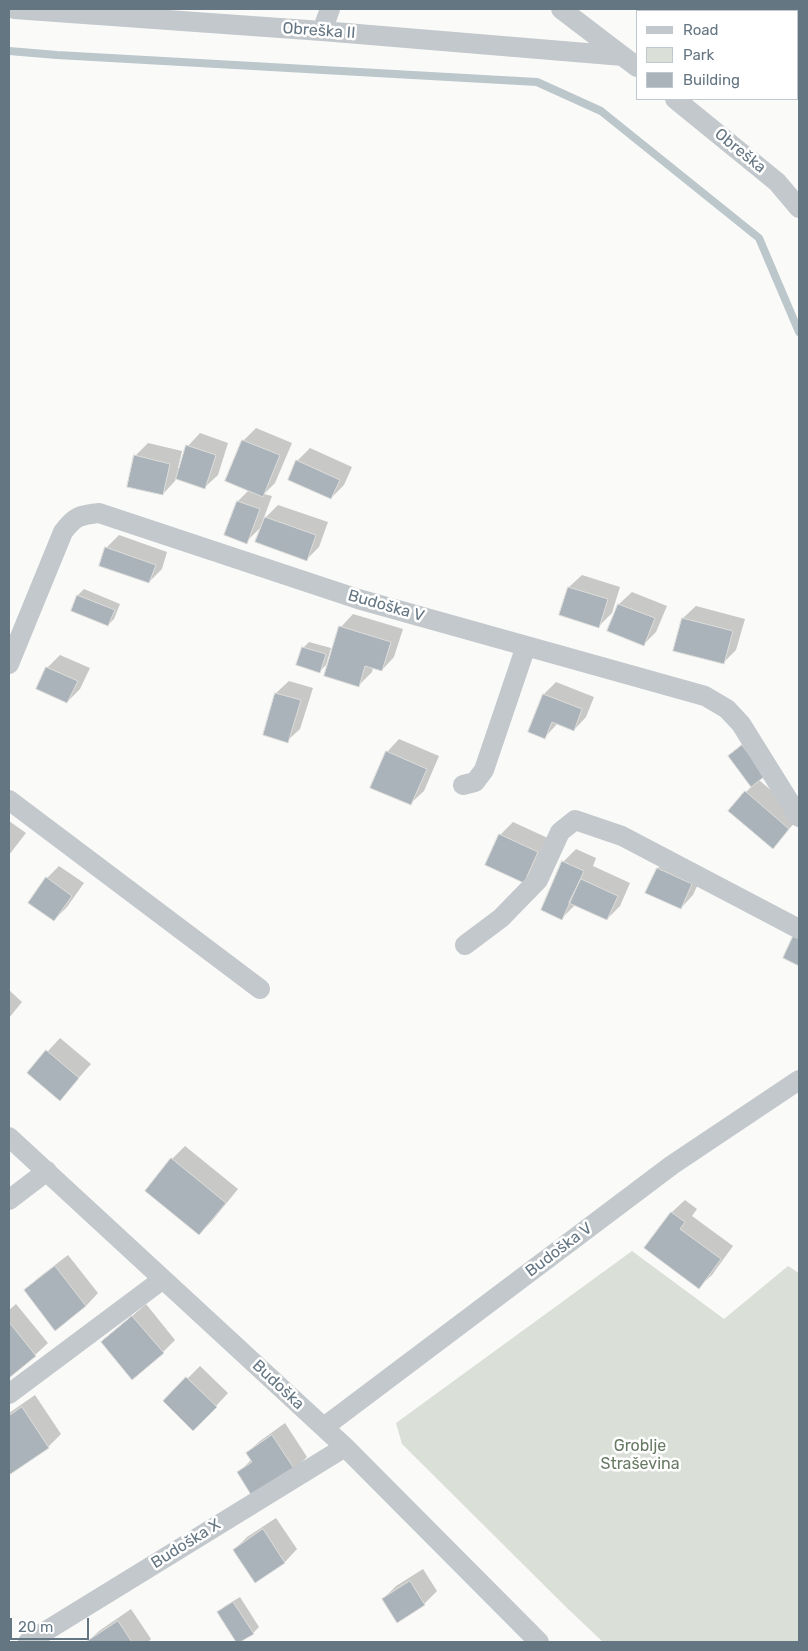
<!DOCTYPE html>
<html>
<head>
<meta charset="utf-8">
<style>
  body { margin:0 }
  #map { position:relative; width:808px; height:1651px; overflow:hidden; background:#fafaf8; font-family:Rubik,sans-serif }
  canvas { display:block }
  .frame { position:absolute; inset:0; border:10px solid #657683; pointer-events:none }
  .legend { position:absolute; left:636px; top:10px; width:162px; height:90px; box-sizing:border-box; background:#fff; border:1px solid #c1c8cd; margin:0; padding:6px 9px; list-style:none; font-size:15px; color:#657683 }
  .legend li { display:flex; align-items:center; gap:10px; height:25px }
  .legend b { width:25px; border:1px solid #c1c8cd }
  .scale { position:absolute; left:10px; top:1618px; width:79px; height:22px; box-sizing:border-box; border:2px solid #657683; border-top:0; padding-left:6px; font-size:15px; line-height:18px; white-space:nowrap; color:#657683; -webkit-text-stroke:4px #fff; paint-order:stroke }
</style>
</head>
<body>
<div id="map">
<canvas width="808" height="1651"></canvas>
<div class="frame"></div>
<ul class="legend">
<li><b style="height:6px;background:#c3c8cc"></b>Road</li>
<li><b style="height:14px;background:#dadfd7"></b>Park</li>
<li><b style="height:14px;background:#aab3b9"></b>Building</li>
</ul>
<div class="scale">20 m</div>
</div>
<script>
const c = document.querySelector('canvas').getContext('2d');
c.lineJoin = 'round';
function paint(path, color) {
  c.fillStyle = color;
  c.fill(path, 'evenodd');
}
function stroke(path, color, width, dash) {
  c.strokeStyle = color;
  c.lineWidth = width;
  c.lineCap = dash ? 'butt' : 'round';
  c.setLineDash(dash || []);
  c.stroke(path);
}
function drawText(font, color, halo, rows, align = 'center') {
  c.font = font + ' Rubik,sans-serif';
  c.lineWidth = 5;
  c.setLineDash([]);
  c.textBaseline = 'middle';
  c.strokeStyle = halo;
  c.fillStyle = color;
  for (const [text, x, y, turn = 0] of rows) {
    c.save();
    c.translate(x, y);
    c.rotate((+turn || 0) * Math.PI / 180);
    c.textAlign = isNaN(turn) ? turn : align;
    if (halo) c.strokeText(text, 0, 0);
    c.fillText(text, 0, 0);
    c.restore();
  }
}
const green = new Path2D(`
  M632 1251 724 1319 788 1266 799 1273V1642H603L567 1608 402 1444 396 1423Z`);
const shadow = new Path2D(`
  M256 428 292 443 275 483 264 494 272 496 263 520 278 505 328 522 319 547 306 560 262 526 246 542 225 535 238 501 249 490 243 441Z
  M200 433 228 443 218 475 205 487 176 478 175 481 163 494 135 456 148 443 182 451 178 468H180L188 446Z
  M310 448 352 467 344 485 331 498 297 461Z
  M119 535 167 552 162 569 149 582 106 548Z
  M582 575 620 587 612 613 599 626 569 587Z
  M84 589 120 604 114 619 108 625 78 595Z
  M632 592 667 606 656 632 644 644 609 630 619 604Z
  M696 606 745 619 736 650 723 663 683 618Z
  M353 614 403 629 394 657 382 670 373 667 372 672 359 685 341 627Z
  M309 642 331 648 326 665 320 671 303 648Z
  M60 655 90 668 80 689 67 702 38 688 48 667Z
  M289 681 313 688 300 729 287 741 264 734 276 693Z
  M556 682 594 697 586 717 574 730 558 723 545 737 544 694Z
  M399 739 439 756 424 791 411 803 387 752Z
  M748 740 759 780 799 814V818L773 847 746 792 752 786 730 756Z
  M9 821 26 833 9 855Z
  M513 822 550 839 536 869 524 882 500 835Z
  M576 849 596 858 593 866 630 883 620 906 607 919 575 905 562 918 563 862Z
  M671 856 704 871 693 895 681 908 647 892 658 868Z
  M59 866 84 883 67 907 54 920 47 878Z
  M9 990 22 1002 9 1018Z
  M60 1038 91 1064 60 1099 28 1073Z
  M185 1146 238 1189 212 1221 199 1234 147 1191 172 1159Z
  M685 1200 697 1209 692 1216 733 1246 712 1275 699 1287 646 1248 672 1212Z
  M68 1255 98 1293 86 1306 26 1290 38 1278Z
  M16 1304 48 1343 35 1355 9 1376V1310Z
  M146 1304 175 1340 163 1352 102 1342Z
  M200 1366 228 1393 206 1417 165 1401Z
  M35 1395 61 1434 48 1447 9 1473V1413Z
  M285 1423 307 1457 295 1469 238 1473 251 1460 247 1453 260 1441Z
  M276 1518 297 1549 285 1562 256 1582 234 1550 247 1537Z
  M423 1569 437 1591 424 1604 383 1599 396 1586Z
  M240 1597 259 1627 253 1633 238 1642 219 1612 225 1606Z
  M131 1609 151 1639 148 1642H87L99 1631Z`);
const stream = new Path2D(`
  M9 51 57 55 537 82 601 111 759 238 799 332`);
const building = new Path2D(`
  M242 440 280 455 263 497 225 481Z
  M186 445 216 455 205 489 176 479Z
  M134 455 170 464 163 495 127 487Z
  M296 460 340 480 331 499 288 480Z
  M237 501 260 509 247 544 224 535Z
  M265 517 316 535 307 561 255 542Z
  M105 547 156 565 149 583 99 566Z
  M568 587 608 599 599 628 559 615Z
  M77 595 115 610 108 626 71 611Z
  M618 604 655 618 644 646 607 631Z
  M682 618 733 631 724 664 673 651Z
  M339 626 391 642 382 671 365 666 359 687 324 676Z
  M302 647 326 654 320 673 296 665Z
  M46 667 78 681 67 703 36 689Z
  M275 693 301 700 288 743 263 735Z
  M543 694 582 709 574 731 552 722 545 739 528 732Z
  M742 745 765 776 751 787 728 756Z
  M386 751 427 769 411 805 370 788Z
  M745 791 789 829 773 849 728 811Z
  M499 834 538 852 524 883 485 865Z
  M562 861 584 871 562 920 541 910Z
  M657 868 692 884 681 909 645 893Z
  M46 877 72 896 54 921 28 903Z
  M581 879 618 896 607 920 569 903Z
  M795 932 799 934V966L783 958Z
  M46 1050 79 1078 60 1101 27 1073Z
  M171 1158 226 1203 199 1235 145 1191Z
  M671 1212 685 1222 680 1229 721 1259 699 1289 644 1248Z
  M55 1266 86 1306 55 1331 24 1290Z
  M132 1316 164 1353 132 1380 101 1342Z
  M9 1322 36 1356 9 1378Z
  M186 1377 217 1407 193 1431 163 1401Z
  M22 1407 49 1448 9 1475V1416Z
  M272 1435 295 1470 253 1498 237 1472 252 1462 246 1453Z
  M263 1529 285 1563 255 1583 233 1550Z
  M410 1581 425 1605 397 1623 382 1599Z
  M233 1602 254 1634 240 1642H236L217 1612Z
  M118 1621 132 1642H86Z`);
const minor = new Path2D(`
  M14 9 322 31 623 56
  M561 9 637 67
  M322 31 330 9
  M675 99 777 182 799 208
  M9 664 63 532C75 516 80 515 99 513L358 599 705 696 727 709 741 724 799 817
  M463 785 475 782 484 770 526 646
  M9 800 260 989
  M465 945 501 918 538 880 560 832 575 820 622 836 799 929
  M9 1137 345 1447 539 1642
  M9 1200 47 1171
  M9 1394 163 1279
  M324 1427 672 1165 799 1080
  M28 1642 345 1447`);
const streetNames = [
  ["Obreška II",319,31,4],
  ["Obreška",740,151,39],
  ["Budoška V",386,606,16],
  ["Budoška V",559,1250,-37],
  ["Budoška",278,1385,43],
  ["Budoška X",186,1544,-32]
];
const parkNames = [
  ["Groblje",640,1446],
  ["Straševina",640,1464]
];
paint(green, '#dadfd7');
paint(shadow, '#0003');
stroke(stream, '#bbc7cb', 8);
paint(building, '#aab3b9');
stroke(building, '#dcdcda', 1);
stroke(minor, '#c3c8cc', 20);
drawText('16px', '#657683', '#fff', streetNames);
drawText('16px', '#687a64', '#fff', parkNames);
</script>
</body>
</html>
